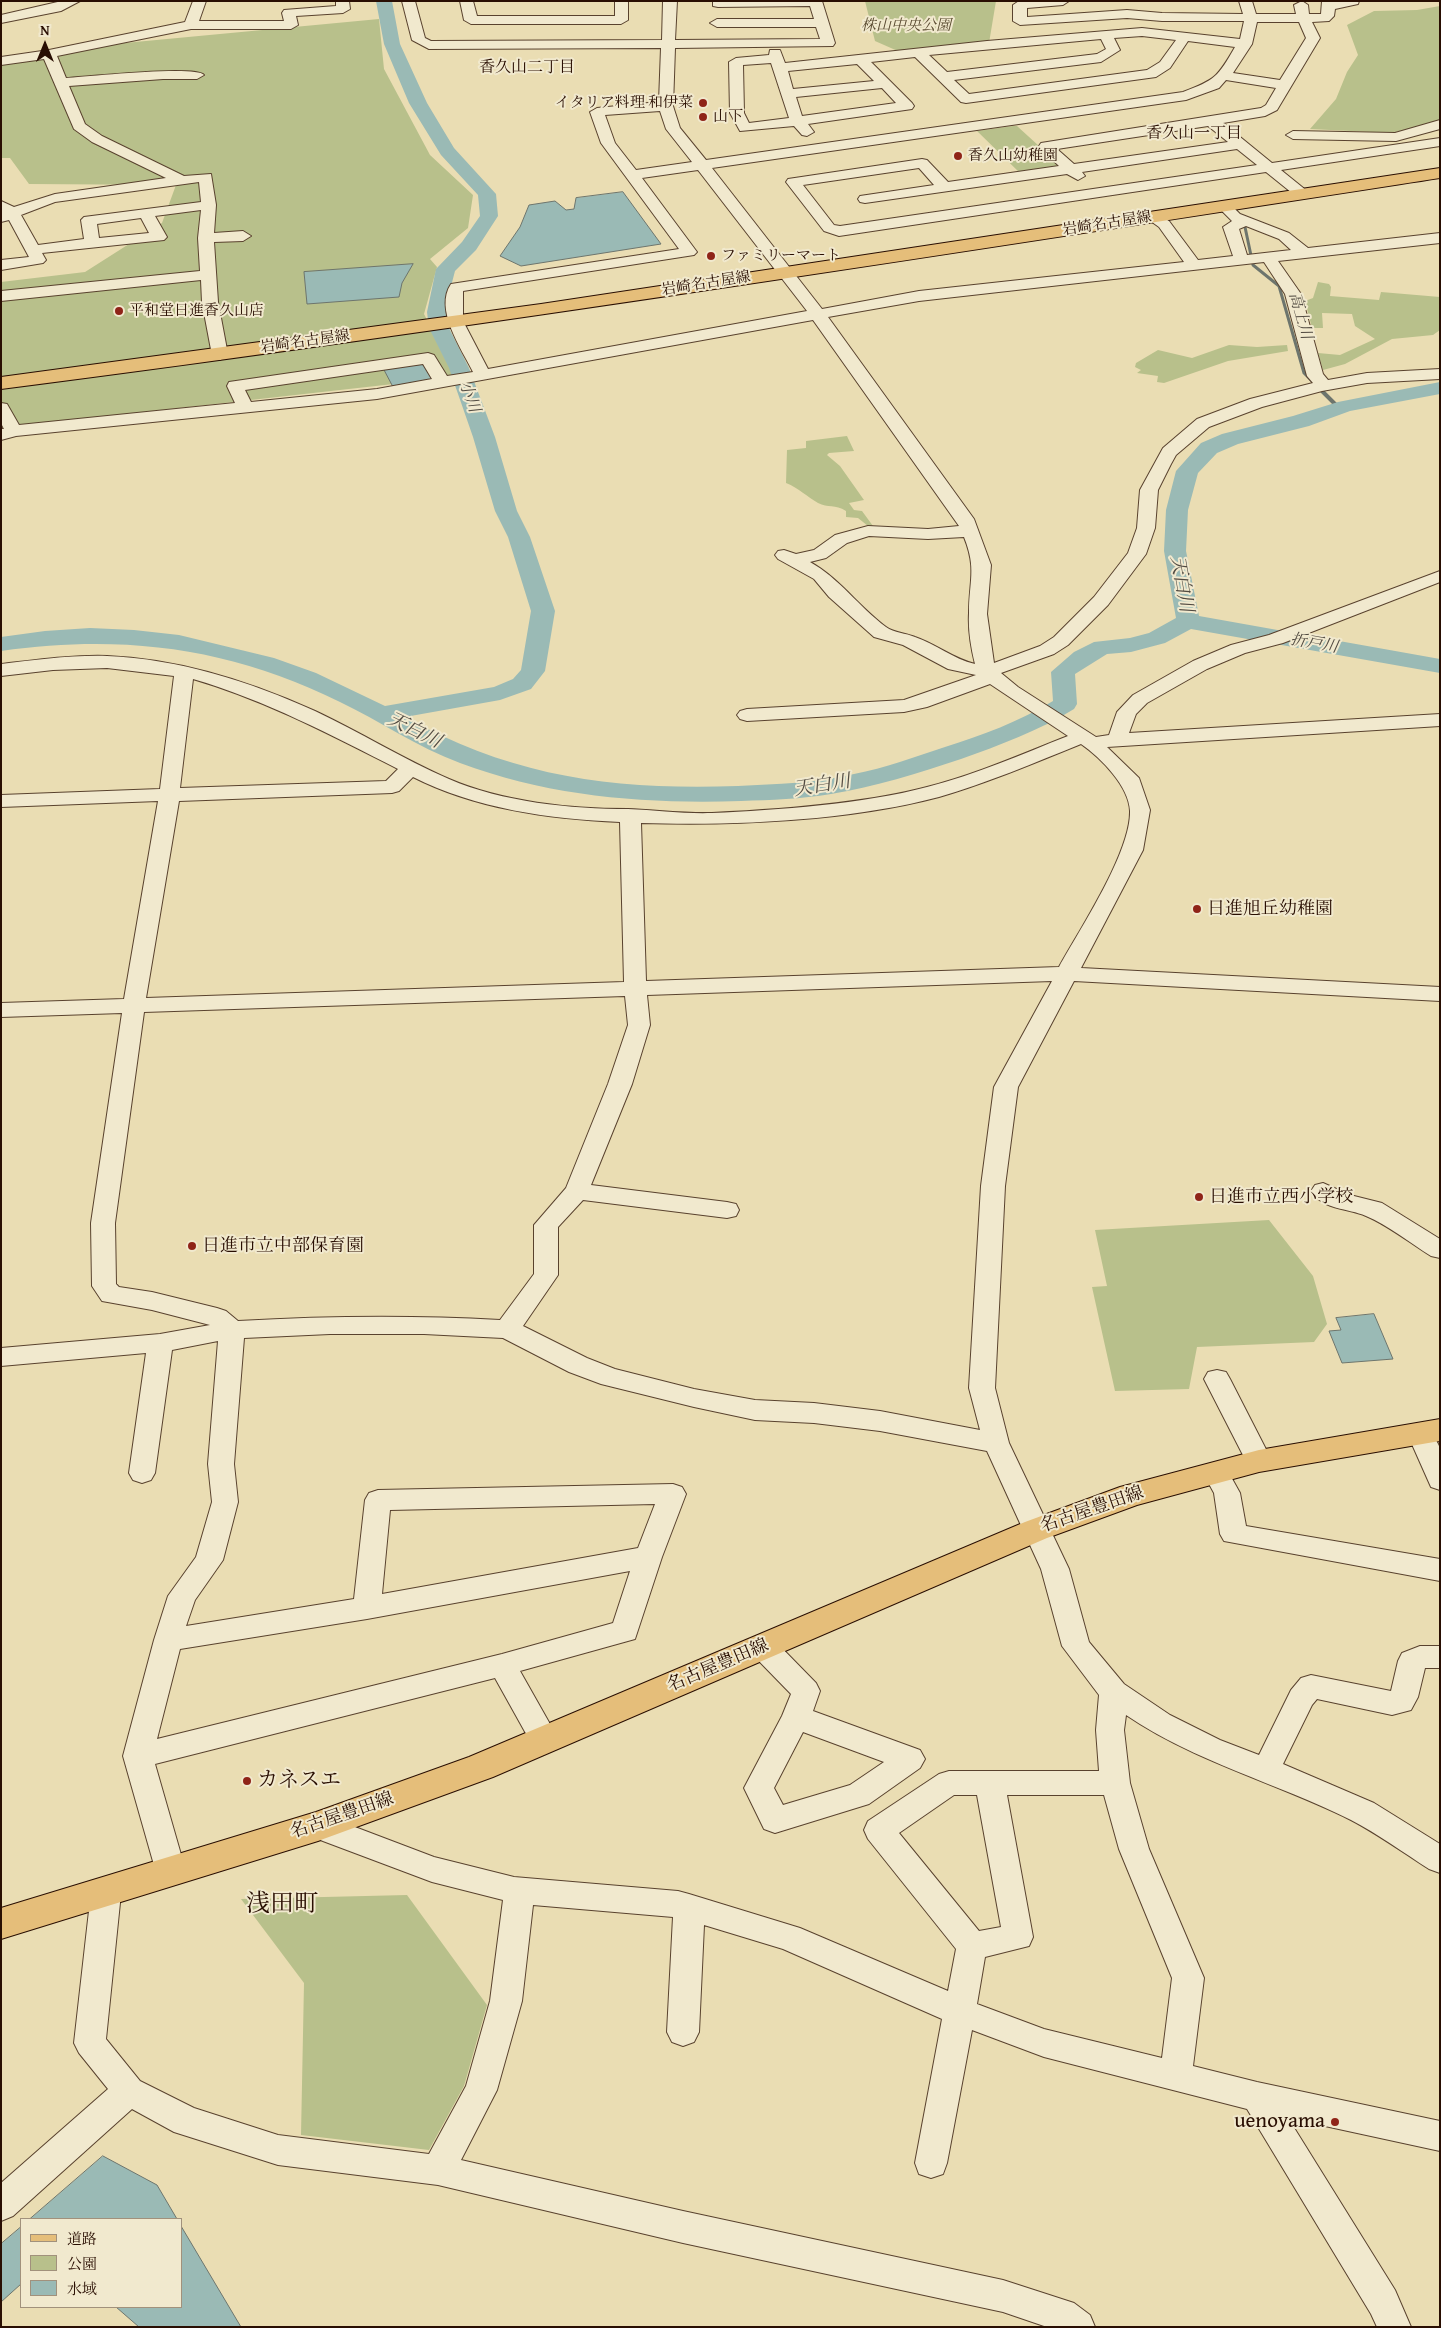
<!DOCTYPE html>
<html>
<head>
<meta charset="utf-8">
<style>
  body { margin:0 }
  #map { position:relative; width:1441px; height:2328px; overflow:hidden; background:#eaddb3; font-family:"Gentium Book Plus","Noto Serif JP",serif }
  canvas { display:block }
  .frame { position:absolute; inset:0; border:2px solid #290e02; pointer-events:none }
  .legend { position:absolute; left:20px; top:2218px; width:162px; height:90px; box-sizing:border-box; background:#f1e9ce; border:1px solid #a1917c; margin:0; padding:6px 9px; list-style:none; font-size:15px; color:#290e02 }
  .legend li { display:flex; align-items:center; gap:10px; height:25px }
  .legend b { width:25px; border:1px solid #a1917c }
  .north { position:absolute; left:20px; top:20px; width:50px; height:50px; -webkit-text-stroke:4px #f1e9ce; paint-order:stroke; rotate:0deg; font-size:14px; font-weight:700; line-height:20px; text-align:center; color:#290e02 }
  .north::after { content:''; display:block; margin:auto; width:18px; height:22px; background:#290e02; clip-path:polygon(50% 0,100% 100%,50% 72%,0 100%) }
</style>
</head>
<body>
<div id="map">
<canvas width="1441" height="2328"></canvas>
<div class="frame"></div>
<ul class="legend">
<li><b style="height:6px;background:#e5be7a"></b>道路</li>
<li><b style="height:14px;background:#b8c08b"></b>公園</li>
<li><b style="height:14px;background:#9abab5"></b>水域</li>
</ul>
<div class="north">N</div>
</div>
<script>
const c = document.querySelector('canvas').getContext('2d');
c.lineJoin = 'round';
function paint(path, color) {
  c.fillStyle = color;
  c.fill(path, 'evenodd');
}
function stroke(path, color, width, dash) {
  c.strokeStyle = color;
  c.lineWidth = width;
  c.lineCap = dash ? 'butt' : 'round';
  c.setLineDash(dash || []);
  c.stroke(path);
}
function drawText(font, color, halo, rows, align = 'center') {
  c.font = font + ' "Gentium Book Plus","Noto Serif JP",serif';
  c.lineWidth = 4;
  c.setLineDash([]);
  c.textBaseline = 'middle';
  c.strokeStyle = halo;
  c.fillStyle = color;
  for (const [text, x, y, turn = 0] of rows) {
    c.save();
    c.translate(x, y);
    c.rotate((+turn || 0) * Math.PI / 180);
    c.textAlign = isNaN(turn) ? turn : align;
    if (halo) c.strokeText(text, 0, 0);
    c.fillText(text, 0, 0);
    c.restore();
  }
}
const green = new Path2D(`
  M865 1H996L989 43 900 52 875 41Z
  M1440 6V121L1392 133 1310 129 1336 99 1347 72 1358 55 1347 25 1374 11 1417 10Z
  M379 19 384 69 430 155 473 195 468 228 430 259 437 267 424 314 456 377 1 428V282L85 272 162 223 176 185 29 184 10 158H1V61L114 44Z
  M1013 126H1017L1061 166 1022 175 977 131Z
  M1318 282 1329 284 1331 287 1330 296 1379 300 1381 292 1440 297V330L1433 335 1392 339 1345 364 1323 370 1318 353 1340 355 1375 339 1355 326 1352 314 1322 313 1323 328H1312L1305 301 1313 298Z
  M1229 345 1257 347 1287 345 1288 351 1228 361 1164 383 1157 382 1158 376 1137 373 1141 370 1135 367 1136 363 1158 350 1192 358Z
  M847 436 854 451 829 453 827 455 840 466 864 500 849 503 854 510 862 511 873 526H868L858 518 846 517V511C835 504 828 508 818 503 807 497 799 488 786 483L787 450 806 448V441Z
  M1269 1220 1313 1276 1327 1324 1314 1342 1197 1347 1189 1389 1115 1391 1092 1287 1107 1286 1095 1230Z
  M407 1895 487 2005 464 2086 429 2150 301 2135 304 1983 241 1899Z`);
const water = new Path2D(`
  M623 192 661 244 521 266 500 256 520 227 529 205 555 201 566 210 574 209 576 198Z
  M413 264 402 283 399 297 307 304 304 272Z
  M426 360 435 381 393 387 383 368Z
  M1374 1314 1393 1359 1342 1363 1329 1331 1341 1330 1336 1318Z
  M103 2156 157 2185 177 2219H30Z
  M181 2226 241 2327H139L116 2307H181Z
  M21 2227V2284L1 2302V2244Z`);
const streamFar1 = new Path2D(`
  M1245 227 1253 265 1279 286 1304 373 1321 390`);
const stream = new Path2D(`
  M1320 389 1339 408`);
const river = new Path2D(`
  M376 1H392L400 44 427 103 454 148 496 194 498 216 476 250 455 271 449 294 447 312 449 328 469 368 495 437 517 511 530 537 555 611 545 671 531 689 500 700 405 717C515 778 614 790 738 786 777 784 816 783 854 774 885 768 915 757 945 747 982 735 1019 722 1053 701L1051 672 1074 652 1094 642 1130 638 1149 633 1176 618 1164 551 1166 510 1176 471 1201 443 1222 434 1293 416 1338 402 1440 382V394L1350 411 1309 426 1238 444 1217 453 1198 473 1188 510 1186 551 1199 616 1440 659V673L1191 629 1165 643 1131 652 1107 654 1075 674 1077 704 1074 709C1038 731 1000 745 961 759 918 773 875 787 831 794 801 799 771 800 741 801 645 804 551 797 460 763 417 747 380 721 340 702 229 647 122 634 1 651V637L45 631 90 628 134 630 179 635 274 658 316 673 385 706 494 687 513 679 521 670 531 611 508 537 495 511 473 437 449 368 429 328 427 312 436 269 462 242 480 216 478 195 441 155 409 103 384 44Z`);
const minor = new Path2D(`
  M62 1H80L61 11 1 23V15Z
  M193 1H206L199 21H284L282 13 284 10 336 6V1H349L350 9 343 13 296 16 298 25 291 29H191L57 56 66 78C85 77 196 65 204 75L197 79H163L69 86 85 124 102 136 184 176 211 174 216 205 214 233 243 231 251 236 243 241 214 242 218 302 228 355 220 360 212 355 202 302 201 280 1 301V291L200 271 198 238 201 210 155 216 167 237 164 240 42 253 46 260 43 263 1 270V260L29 257 9 220 1 222V201L14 207 55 194 166 178 92 142 74 129 44 59 1 65V57L49 50 185 22ZM199 182 201 202 84 217 81 220 84 239 38 245 21 215 55 202ZM141 218 149 233 99 238 97 224Z
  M402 1H415L425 38 431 41 662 40 663 1H677L675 40 820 39 816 27H717L710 23 717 19H814L810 6 718 7 713 6V1H822L835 43 833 46 675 48 673 106 680 128 706 160 1183 92C1215 80 1218 77 1235 47L1188 41 1170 68 1156 77 966 103 961 102 915 57 871 62 912 103 914 106 912 109 808 124 814 132 807 136 802 135 794 126 740 131 730 113 729 62 736 58 769 55 770 50H780L785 63 987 41 1142 28 1240 39 1244 21H1162L1127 18 1020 25 1013 21V5L1019 1H1069L1063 5 1027 8V17L1127 10 1162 13 1243 14 1239 1H1252L1256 14H1296L1294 5 1302 1 1308 5 1309 14H1321L1322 1H1359L1358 4 1335 9 1334 16 1329 21 1312 22 1320 38 1277 110 1265 116 1223 123 1272 163 1440 138V146L1281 170 1307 191 1309 194 1307 197H1297L1266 172 839 236 824 231 786 182 788 179 922 159 927 160 948 182 1059 166 1041 149 1039 146 1041 143 1261 108 1266 105 1276 88 1226 80 1219 88 1186 100 712 168 822 309 919 291 1184 262 1159 227 1145 217 1153 212 1169 221 1198 260 1233 256 1223 227 1232 221 1217 206 1224 202 1229 203 1240 214 1289 233 1308 248 1440 233V243L1278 261 1301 294 1323 374 1328 380 1367 373 1440 369V379L1367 383 1322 391 1262 407 1209 427 1176 455 1171 464 1158 490 1155 528 1146 554 1108 605 1068 645 1054 654 1001 673 1018 687 1096 737 1109 735 1117 712 1133 695 1193 661 1231 645 1269 635 1440 571V582L1283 643 1245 653 1207 669 1147 703 1136 714 1129 733 1440 714V726L1107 747 1139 778 1150 810 1143 850 1081 968 1440 987V1001L1074 981 1018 1087 1005 1186 995 1388 1009 1443 1069 1569 1089 1642 1124 1684 1170 1715 1220 1740 1259 1755 1291 1690 1301 1678 1311 1675 1391 1691 1398 1661 1402 1653 1420 1646H1440V1668H1425L1418 1697 1411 1710 1392 1715 1317 1699 1312 1705 1283 1764 1374 1803 1440 1844V1873L1429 1869C1404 1853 1378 1834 1351 1820 1277 1783 1195 1762 1126 1715L1124 1730 1130 1783 1149 1849 1204 1978 1193 2066 1257 2082 1440 2121V2151L1288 2118 1395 2290 1411 2327H1377L1371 2314 1247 2109 1044 2057 972 2030 947 2163 943 2174 931 2178 919 2174 915 2163 942 2019 783 1949 704 1925 699 2032 694 2042 683 2046 672 2042 667 2032 673 1917 533 1905 522 2001 497 2090 461 2160 683 2211 1003 2280 1074 2303 1090 2315 1095 2327H1047L1003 2312 683 2243 438 2185 278 2165 174 2132 132 2109 13 2216 1 2221V2183L108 2089 79 2053 74 2043 91 1893 95 1884 106 1880 117 1884 121 1893 106 2039 140 2081 194 2108 278 2135 429 2154 466 2086 490 2001 503 1900 432 1882 307 1835 303 1826 307 1817 318 1813 434 1857 514 1877 678 1891 689 1894 800 1928 948 1991 956 1949 868 1839 864 1830 868 1821 939 1774 949 1771H1099L1096 1730 1099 1695 1062 1646 1041 1569 987 1451 880 1431 814 1423 755 1420 694 1407 601 1384 569 1372 503 1338 424 1334H330L244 1338 234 1464 238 1502 223 1560 195 1600 186 1626 354 1599 365 1500 369 1493 378 1490 673 1484 682 1487 686 1494 662 1557 635 1639 520 1671 559 1740 554 1748 544 1752 534 1748 495 1678 155 1764 186 1872 182 1881 171 1885 160 1881 156 1872 123 1756 154 1640 168 1596 196 1557 212 1502 208 1464 218 1341 172 1350 155 1473 151 1480 142 1483 133 1480 129 1473 146 1353 1 1366V1348L160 1334 210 1325 152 1310 102 1301 92 1286 91 1223 122 1013 1 1017V1003L124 999 158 801 1 807V795L160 789 174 676 107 668 53 670 1 676V664C36 660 71 655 107 656 179 659 249 681 315 711 360 732 403 759 449 779 502 802 571 809 628 809 656 810 684 814 712 813 778 810 863 804 927 787 975 775 1022 754 1068 736L990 684 927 707 904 712 747 721 740 719 737 715 740 711 747 709 904 700 976 675 948 669 903 645 874 637 829 597 814 579 778 559 775 555 778 551 784 550 796 554 814 550 835 535 868 526 928 529 959 526 813 320 377 399 16 436 1 440V429H4L1 423V403L7 404 19 425 235 403 227 386 229 382 428 353 434 355 447 376 473 372C461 348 434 309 451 284L679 249 601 143 590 112 597 108 659 102 661 48 429 49 412 40ZM1257 22H1299L1306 38 1280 80 1233 73 1252 44ZM1142 36 1176 40 1160 62 1147 70 969 94 954 80 1101 62 1120 50 1114 38ZM1101 39 1106 49 1097 54 947 72 929 55ZM771 63 789 118 749 123 744 113 743 65ZM857 64 874 81 793 89 788 71ZM882 88 896 103 802 116 796 97ZM660 111 666 129 692 162 636 170 615 143 605 115ZM1208 126 1228 142 1074 164 1057 149ZM1237 149 1257 165 840 226 834 225 803 185 919 168 934 185 860 196 858 199 860 202 865 203 1067 174 1078 180 1085 176 1082 172ZM698 170 807 311 488 369 463 321V291L694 255 697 252 642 178ZM1246 226 1279 239 1291 250 1247 255 1239 229ZM1264 262 1285 294 1307 376 1313 383 1250 399 1197 419 1163 448 1140 490 1137 528 1128 553 1094 597 1054 637 1040 646 994 663 987 614 991 565 974 519 828 317 919 301ZM423 364 432 379 377 389 251 402 245 390ZM869 536 928 539 964 537C977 569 969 581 969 613 968 630 971 648 975 664 953 659 936 644 915 637 906 633 894 633 886 627 859 607 839 578 810 562L826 558 847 543ZM193 679C265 700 331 735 398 769L386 781 180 788ZM1081 744C1101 758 1129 786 1130 811 1131 852 1080 929 1059 967L646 981 641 823C734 826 848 821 939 797 987 783 1034 763 1081 744ZM413 777C476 809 550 819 620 822L624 982 146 998 179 801 392 793 399 791ZM1052 981 994 1087 981 1186 969 1388 980 1430 880 1411 814 1403 755 1400 694 1389 615 1369 587 1358 523 1326 558 1275V1227L583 1200 727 1218 736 1216 739 1210 736 1204 727 1202 591 1185 632 1084 650 1025 647 995ZM625 996 628 1025 608 1084 566 1188 534 1225V1274L500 1320C412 1315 325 1316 238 1321L226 1311 217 1308 152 1292 119 1287 116 1284 115 1223 144 1012ZM655 1504 638 1548 382 1594 390 1510ZM630 1571 613 1623 502 1654 157 1739 180 1649 367 1619ZM954 1795H977L1001 1927 979 1931 899 1833ZM1007 1795H1104L1119 1849 1172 1978 1162 2058 1044 2029 977 2004 985 1957 1029 1946 1033 1937Z
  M460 1H473L477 16H615V1H628V20L621 24H471L464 20Z
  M1440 120V129L1396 141 1293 139 1286 135 1293 131 1395 133Z
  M1323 1183 1350 1195 1382 1203 1440 1239V1258L1431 1256C1410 1243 1388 1225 1366 1216 1348 1208 1323 1210 1311 1191L1315 1185Z
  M1217 1370 1226 1372 1230 1379 1272 1461 1268 1468 1259 1471 1250 1468 1246 1461 1204 1379 1208 1372Z
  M1420 1423 1429 1426 1440 1448V1490L1431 1487 1407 1433 1411 1426Z
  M1216 1463 1225 1466 1240 1493 1246 1526 1440 1559V1581L1224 1541 1220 1534 1214 1493 1203 1473 1207 1466Z
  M763 1636 773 1639 816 1683 820 1691 813 1711 920 1750 925 1759 920 1768 869 1804 775 1833 764 1829 744 1788 782 1716 791 1694 753 1655 749 1647 753 1639ZM803 1732 884 1762 850 1785 783 1805 774 1788Z`);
const major = new Path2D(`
  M1440 168V178C961 252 482 327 1 389V377L541 304Z
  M1440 1419V1441L1259 1472 1137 1505 1047 1538 493 1777 318 1841 1 1939V1908L316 1812 469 1757 1025 1522 1120 1487 1259 1450Z`);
const markers = [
  [703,103,5,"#8f2418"],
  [703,117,5,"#8f2418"],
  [958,156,5,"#8f2418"],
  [711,256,5,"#8f2418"],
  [119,311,5,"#8f2418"],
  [1197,909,5,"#8f2418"],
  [1199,1197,5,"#8f2418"],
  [192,1246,5,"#8f2418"],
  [247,1781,5,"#8f2418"],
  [1335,2122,5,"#8f2418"]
];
const farParknames = [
  ["株山中央公園",906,26]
];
const farPoinames = [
  ["イタリア料理 和伊菜",693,103,"right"],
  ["山下",713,117],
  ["香久山幼稚園",968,156],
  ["ファミリーマート",721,256],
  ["平和堂日進香久山店",129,311]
];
const farStreetnames = [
  ["岩崎名古屋線",1107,224,-9],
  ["岩崎名古屋線",706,284,-9],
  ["岩崎名古屋線",305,342,-8]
];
const farNeighbourhoodnames = [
  ["香久山二丁目",527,68],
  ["香久山一丁目",1194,134]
];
const farWaternames = [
  ["高上川",1300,316,74],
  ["小川",469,397,70],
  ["折戸川",1314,644,10]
];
const poiNames = [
  ["日進旭丘幼稚園",1207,909],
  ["日進市立西小学校",1209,1197],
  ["日進市立中部保育園",202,1246]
];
const streetNames = [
  ["名古屋豊田線",1092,1510,-19],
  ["名古屋豊田線",718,1666,-23],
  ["名古屋豊田線",342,1816,-19]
];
const waterNames = [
  ["天白川",1181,584,80],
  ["天白川",414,731,26],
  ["天白川",822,786,-9]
];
const nearPoinames = [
  ["カネスエ",257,1781],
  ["uenoyama",1325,2122,"right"]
];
const nearQuarternames = [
  ["浅田町",282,1905]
];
paint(green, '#b8c08b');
paint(water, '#9abab5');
stroke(water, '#6d756d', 1);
stroke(streamFar1, '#6d756d', 3);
stroke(stream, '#6d756d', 4);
paint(river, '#9abab5');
stroke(minor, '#59422e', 2);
stroke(major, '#290e02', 2);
paint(minor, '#f1e9ce');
paint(major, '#e5be7a');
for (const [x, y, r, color] of markers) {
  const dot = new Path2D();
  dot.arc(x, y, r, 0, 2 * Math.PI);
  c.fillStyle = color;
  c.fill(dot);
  stroke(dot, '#f1e9ce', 2);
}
drawText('italic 15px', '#5b4c32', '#f1e9ce', farParknames);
drawText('15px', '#290e02', '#f1e9ce', farPoinames, 'left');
drawText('15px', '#290e02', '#f1e9ce', farStreetnames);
drawText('16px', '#290e02', '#f1e9ce', farNeighbourhoodnames);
drawText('italic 16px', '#514a41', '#f1e9ce', farWaternames);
drawText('18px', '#290e02', '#f1e9ce', poiNames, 'left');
drawText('18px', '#290e02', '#f1e9ce', streetNames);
drawText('italic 19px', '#514a41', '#f1e9ce', waterNames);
drawText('21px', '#290e02', '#f1e9ce', nearPoinames, 'left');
drawText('24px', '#290e02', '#f1e9ce', nearQuarternames);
</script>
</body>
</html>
